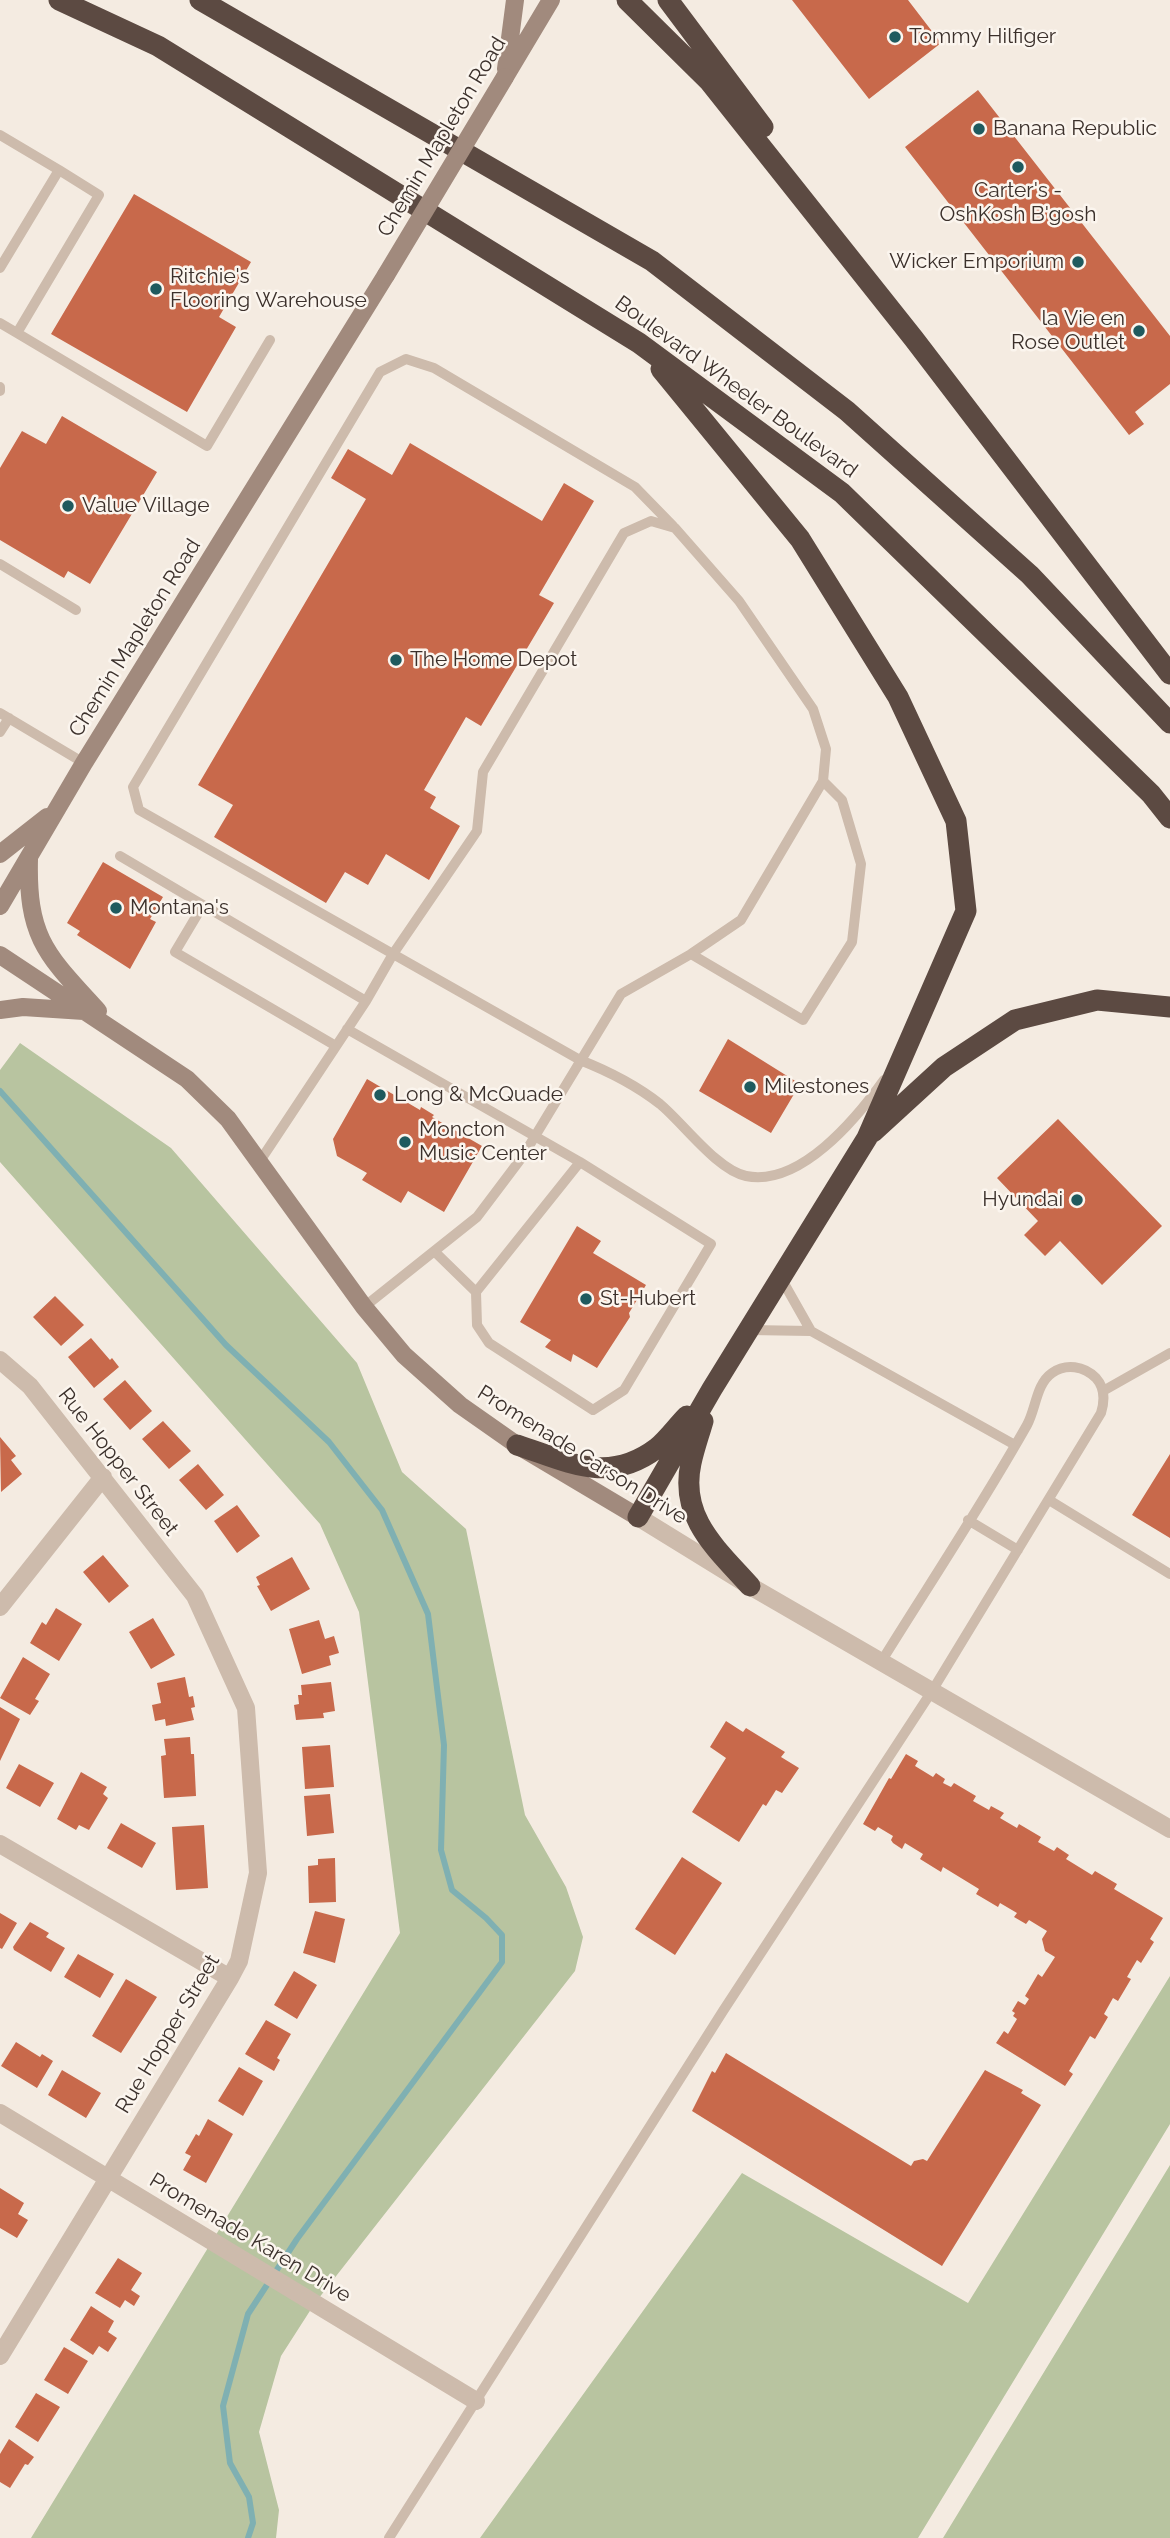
<!DOCTYPE html>
<html>
<head>
<meta charset="utf-8">
<style>
  body { margin:0 }
  canvas { display:block; background:#f4ebe1 }
</style>
</head>
<body>
<canvas width="1170" height="2538"></canvas>
<script>
const c = document.querySelector('canvas').getContext('2d');
c.lineJoin = 'round';
function paint(path, color) {
  c.fillStyle = color;
  c.fill(path, 'evenodd');
}
function stroke(path, color, width, dash) {
  c.strokeStyle = color;
  c.lineWidth = width;
  c.lineCap = dash ? 'butt' : 'round';
  c.setLineDash(dash || []);
  c.stroke(path);
}
function drawText(font, color, halo, rows, align = 'center') {
  c.font = font + ' Raleway,sans-serif';
  c.lineWidth = 5;
  c.setLineDash([]);
  c.textBaseline = 'middle';
  c.strokeStyle = halo;
  c.fillStyle = color;
  for (const [text, x, y, turn = 0] of rows) {
    c.save();
    c.translate(x, y);
    c.rotate((+turn || 0) * Math.PI / 180);
    c.textAlign = isNaN(turn) ? turn : align;
    if (halo) c.strokeText(text, 0, 0);
    c.fillText(text, 0, 0);
    c.restore();
  }
}
const green = new Path2D(`
  M20 1043 171 1148 357 1363 402 1472 466 1529 525 1815 566 1887 583 1937 575 1971 315 2303 281 2356 259 2432 279 2510 276 2538H31L400 1933 359 1612 320 1524 0 1162V1070Z
  M1170 1976V2124L918 2538H480L742 2173 968 2303Z
  M1170 2165V2538H943Z`);
const stream = new Path2D(`
  M0 1091 226 1345 329 1442 382 1510 428 1614 444 1745 441 1850 452 1890 486 1918 502 1935V1962L297 2239 248 2314 223 2406 230 2463 249 2497 253 2523 248 2538`);
const building = new Path2D(`
  M792 0H908L941 43 869 99Z
  M978 90 1170 336V384L1135 412 1144 424 1129 435 905 147Z
  M134 194 251 262 219 317 236 327 187 412 51 334Z
  M62 416 157 472 90 584 68 571 64 578 0 540V468L22 431 46 444Z
  M410 443 542 521 564 483 594 501 539 595 554 603 481 726 466 717 424 790 436 797 430 808 460 826 429 880 386 854 368 885 345 872 326 903 214 837 233 805 198 785 366 499 331 478 348 449 392 475Z
  M103 862 163 897 150 919 156 922 130 969 77 935 80 931 67 923Z
  M728 1039 800 1084 771 1133 699 1091Z
  M367 1079 420 1110 421 1107 434 1115 432 1117 482 1146 444 1212 408 1191 401 1203 362 1180 367 1173 337 1156 333 1139Z
  M1058 1119 1162 1226 1102 1285 1060 1241 1045 1256 1024 1235 1038 1221 997 1178Z
  M577 1226 601 1241 593 1253 646 1285 629 1313 630 1317 597 1368 573 1354 571 1362 545 1347 551 1340 520 1322Z
  M55 1296 84 1325 61 1346 33 1317Z
  M91 1338 110 1360 112 1358 119 1367 94 1388 68 1357Z
  M125 1380 152 1411 130 1430 103 1399Z
  M163 1421 191 1451 169 1469 142 1439Z
  M0 1437 16 1456 11 1460 22 1474 1 1492Z
  M1170 1454V1538L1132 1515Z
  M198 1464 224 1495 206 1510 179 1480Z
  M237 1505 260 1536 237 1553 214 1521Z
  M103 1555 129 1586 109 1603 83 1572Z
  M292 1557 310 1589 271 1611 257 1586 260 1585 256 1577Z
  M56 1608 82 1624 59 1661 30 1643 42 1622 46 1625Z
  M153 1618 175 1655 151 1669 129 1632Z
  M319 1620 325 1639 334 1636 339 1653 329 1656 331 1665 302 1674 289 1629Z
  M23 1657 50 1674 35 1699 39 1701 30 1715 0 1698Z
  M185 1677 189 1697 193 1696 195 1707 191 1708 194 1720 166 1726 165 1719 155 1721 152 1705 161 1703 157 1683Z
  M331 1682 335 1711 323 1713 324 1718 296 1720 294 1705 299 1704 298 1695H302L301 1685Z
  M0 1707 20 1719 0 1761Z
  M726 1721 743 1732 746 1728 785 1752 781 1757 799 1768 782 1793 776 1790 766 1806 763 1804 739 1842 692 1812 726 1758 710 1747Z
  M190 1737 191 1754H194L196 1796 164 1798 161 1756 166 1755 164 1739Z
  M330 1745 334 1787 305 1789 302 1747Z
  M906 1754 918 1761 915 1766 933 1777 936 1773 945 1779 943 1783 951 1787 954 1783 976 1796 973 1801 989 1810 991 1806 1004 1813 1000 1818 1017 1828 1019 1824 1041 1837 1038 1842 1054 1851 1057 1847 1069 1855 1066 1859 1092 1875 1095 1871 1117 1884 1114 1889 1163 1918 1150 1939 1154 1942 1141 1963 1137 1960 1127 1977 1131 1979 1118 2001 1113 1998 1104 2014 1108 2017 1095 2039 1090 2036 1069 2071 1073 2074 1065 2086 996 2043 1004 2031 1008 2034 1017 2019 1013 2016 1015 2013 1012 2011 1018 2001 1025 2005 1029 1999 1025 1996 1038 1974 1042 1977 1055 1957 1045 1951 1042 1939 1047 1931 1029 1920 1026 1924 1014 1917 1017 1913 1000 1903 998 1907 976 1894 979 1889 943 1867 941 1872 920 1859 923 1854 905 1843 902 1849 893 1843 891 1840 893 1836 878 1827 875 1831 863 1824 889 1778 891 1779Z
  M19 1764 54 1783 40 1807 6 1788Z
  M81 1772 107 1787 103 1794 108 1798 89 1830 79 1825 76 1830 57 1819Z
  M330 1794 334 1833 307 1836 304 1796Z
  M121 1823 156 1843 142 1868 107 1848Z
  M204 1825 208 1888 176 1890 172 1827Z
  M682 1857 722 1883 675 1955 635 1929Z
  M335 1858 336 1902 309 1903 308 1866 318 1865V1859Z
  M315 1911 345 1919 335 1963 303 1953Z
  M0 1913 17 1923 2 1949 0 1948Z
  M30 1922 49 1933 46 1937 65 1948 51 1972 14 1950 13 1947Z
  M78 1954 114 1974 100 1998 64 1977Z
  M294 1971 317 1985 297 2019 274 2005Z
  M126 1979 157 1997 121 2053 92 2036Z
  M266 2020 291 2034 277 2058 280 2060 274 2071 245 2054Z
  M16 2042 40 2057 42 2054 53 2061 37 2088 1 2066Z
  M726 2053 911 2166 914 2161 923 2159 927 2161 985 2070 1023 2090 1021 2093 1041 2105 942 2266 692 2111 712 2071 715 2073Z
  M239 2067 263 2081 243 2116 218 2101Z
  M62 2070 101 2093 86 2118 48 2095Z
  M208 2119 233 2134 206 2183 183 2170 191 2156 185 2153 196 2134 199 2136Z
  M0 2188 24 2203 18 2214 28 2220 17 2238 0 2228Z
  M118 2258 142 2273 131 2290 140 2296 134 2306 125 2300 120 2308 95 2293Z
  M91 2306 114 2321 108 2332 117 2338 108 2352 99 2346 93 2355 70 2340Z
  M64 2347 88 2361 68 2394 44 2380Z
  M36 2393 60 2407 38 2442 15 2427Z
  M9 2439 34 2457 28 2465 25 2464 10 2488 0 2482V2454Z`);
const lane = new Path2D(`
  M0 135 59 170 0 268
  M0 323 17 333 99 195 59 170
  M17 333 207 446 270 340
  M0 387V391
  M673 526 635 487 434 368 406 359 380 372 133 787 139 810 580 1060C608 1071 637 1086 660 1104 683 1123 717 1170 746 1176 800 1187 856 1119 884 1080
  M0 564 76 610
  M0 713 84 763
  M0 732 9 718
  M120 856 203 905
  M691 954 803 1020 852 942 861 864 842 800 823 781
  M347 1029 580 1162
  M336 1046 175 952 203 905 366 1001
  M260 1161 366 1001 393 954 477 831 483 772 624 533 651 521 675 528 739 601 813 709 826 749 823 781 741 920 691 954 621 994 523 1156 477 1217 364 1307
  M435 1252 476 1292 477 1325 489 1343 593 1410 624 1390 711 1244 580 1162 476 1292
  M781 1278 811 1331
  M749 1330 811 1331 1015 1445
  M1103 1391 1170 1353
  M1049 1500 1170 1574
  M968 1520 1018 1550
  M389 2538 723 2011 932 1691 1101 1413C1105 1400 1105 1388 1096 1378 1084 1366 1066 1363 1052 1373 1036 1384 1036 1409 1027 1425 982 1505 930 1583 881 1662`);
const street = new Path2D(`
  M0 1360 30 1386 195 1596 246 1708 258 1873 239 1961 230 1978 0 2356
  M638 1517 750 1586 1170 1829
  M0 1607 103 1477
  M0 1844 230 1978
  M0 2113 476 2401`);
const secondary = new Path2D(`
  M506 69 515 0
  M505 77 551 0
  M0 854 47 817
  M29 859C27 939 47 955 98 1011
  M0 906 84 763 386 275
  M0 955 187 1079 228 1119 364 1307 404 1355 460 1405 517 1445 638 1517
  M0 1010 23 1007 84 1011`);
const highway = new Path2D(`
  M59 0 158 46 639 343 842 493 1151 794 1170 818
  M200 0 652 261 847 411 1030 575 1170 723
  M627 0 709 81 914 339 1170 674
  M668 0 763 127
  M873 1132 944 1067 1015 1020 1097 1000 1170 1007
  M703 1421C699 1435 694 1449 691 1463 679 1518 717 1549 750 1586
  M517 1445C569 1462 608 1485 657 1448 668 1439 677 1426 687 1416
  M638 1517 712 1389 867 1138 966 911 956 821 898 697 800 539 661 369`);
const secondaryBridge = new Path2D(`
  M386 275 505 77`);
const markers = [
  [895,37,7,"#1f5a5e"],
  [979,129,7,"#1f5a5e"],
  [1018,167,7,"#1f5a5e"],
  [1078,262,7,"#1f5a5e"],
  [156,289,7,"#1f5a5e"],
  [1139,331,7,"#1f5a5e"],
  [68,506,7,"#1f5a5e"],
  [396,660,7,"#1f5a5e"],
  [116,908,7,"#1f5a5e"],
  [750,1087,7,"#1f5a5e"],
  [380,1095,7,"#1f5a5e"],
  [405,1142,7,"#1f5a5e"],
  [1077,1200,7,"#1f5a5e"],
  [586,1299,7,"#1f5a5e"]
];
const poiNames = [
  ["Tommy Hilfiger",909,37],
  ["Banana Republic",993,129],
  ["Carter's -",1018,191,"center"],
  ["OshKosh B'gosh",1018,215,"center"],
  ["Wicker Emporium",1064,262,"right"],
  ["Ritchie's",170,277],
  ["Flooring Warehouse",170,301],
  ["la Vie en",1125,319,"right"],
  ["Rose Outlet",1125,343,"right"],
  ["Value Village",82,506],
  ["The Home Depot",410,660],
  ["Montana's",130,908],
  ["Milestones",764,1087],
  ["Long & McQuade",394,1095],
  ["Moncton",419,1130],
  ["Music Center",419,1154],
  ["Hyundai",1063,1200,"right"],
  ["St-Hubert",600,1299]
];
const streetNames = [
  ["Chemin Mapleton Road",442,137,-59],
  ["Boulevard Wheeler Boulevard",736,387,36],
  ["Chemin Mapleton Road",135,638,-58],
  ["Promenade Carson Drive",582,1455,32],
  ["Rue Hopper Street",118,1462,52],
  ["Rue Hopper Street",168,2034,-59],
  ["Promenade Karen Drive",250,2238,31]
];
paint(green, '#b8c4a0');
stroke(stream, '#7fb0b2', 6);
paint(building, '#c8694b');
stroke(lane, '#cdbbac', 10);
stroke(street, '#cdbbac', 18);
stroke(secondary, '#a18a7d', 18);
stroke(highway, '#5c4a42', 21);
stroke(secondaryBridge, '#a18a7d', 18);
for (const [x, y, r, color] of markers) {
  const dot = new Path2D();
  dot.arc(x, y, r, 0, 2 * Math.PI);
  c.fillStyle = color;
  c.fill(dot);
  stroke(dot, '#fbf5ee', 2.5);
}
drawText('21px', '#3b302b', '#fbf5ee', poiNames, 'left');
drawText('21px', '#3b302b', '#fbf5ee', streetNames);
</script>
</body>
</html>
